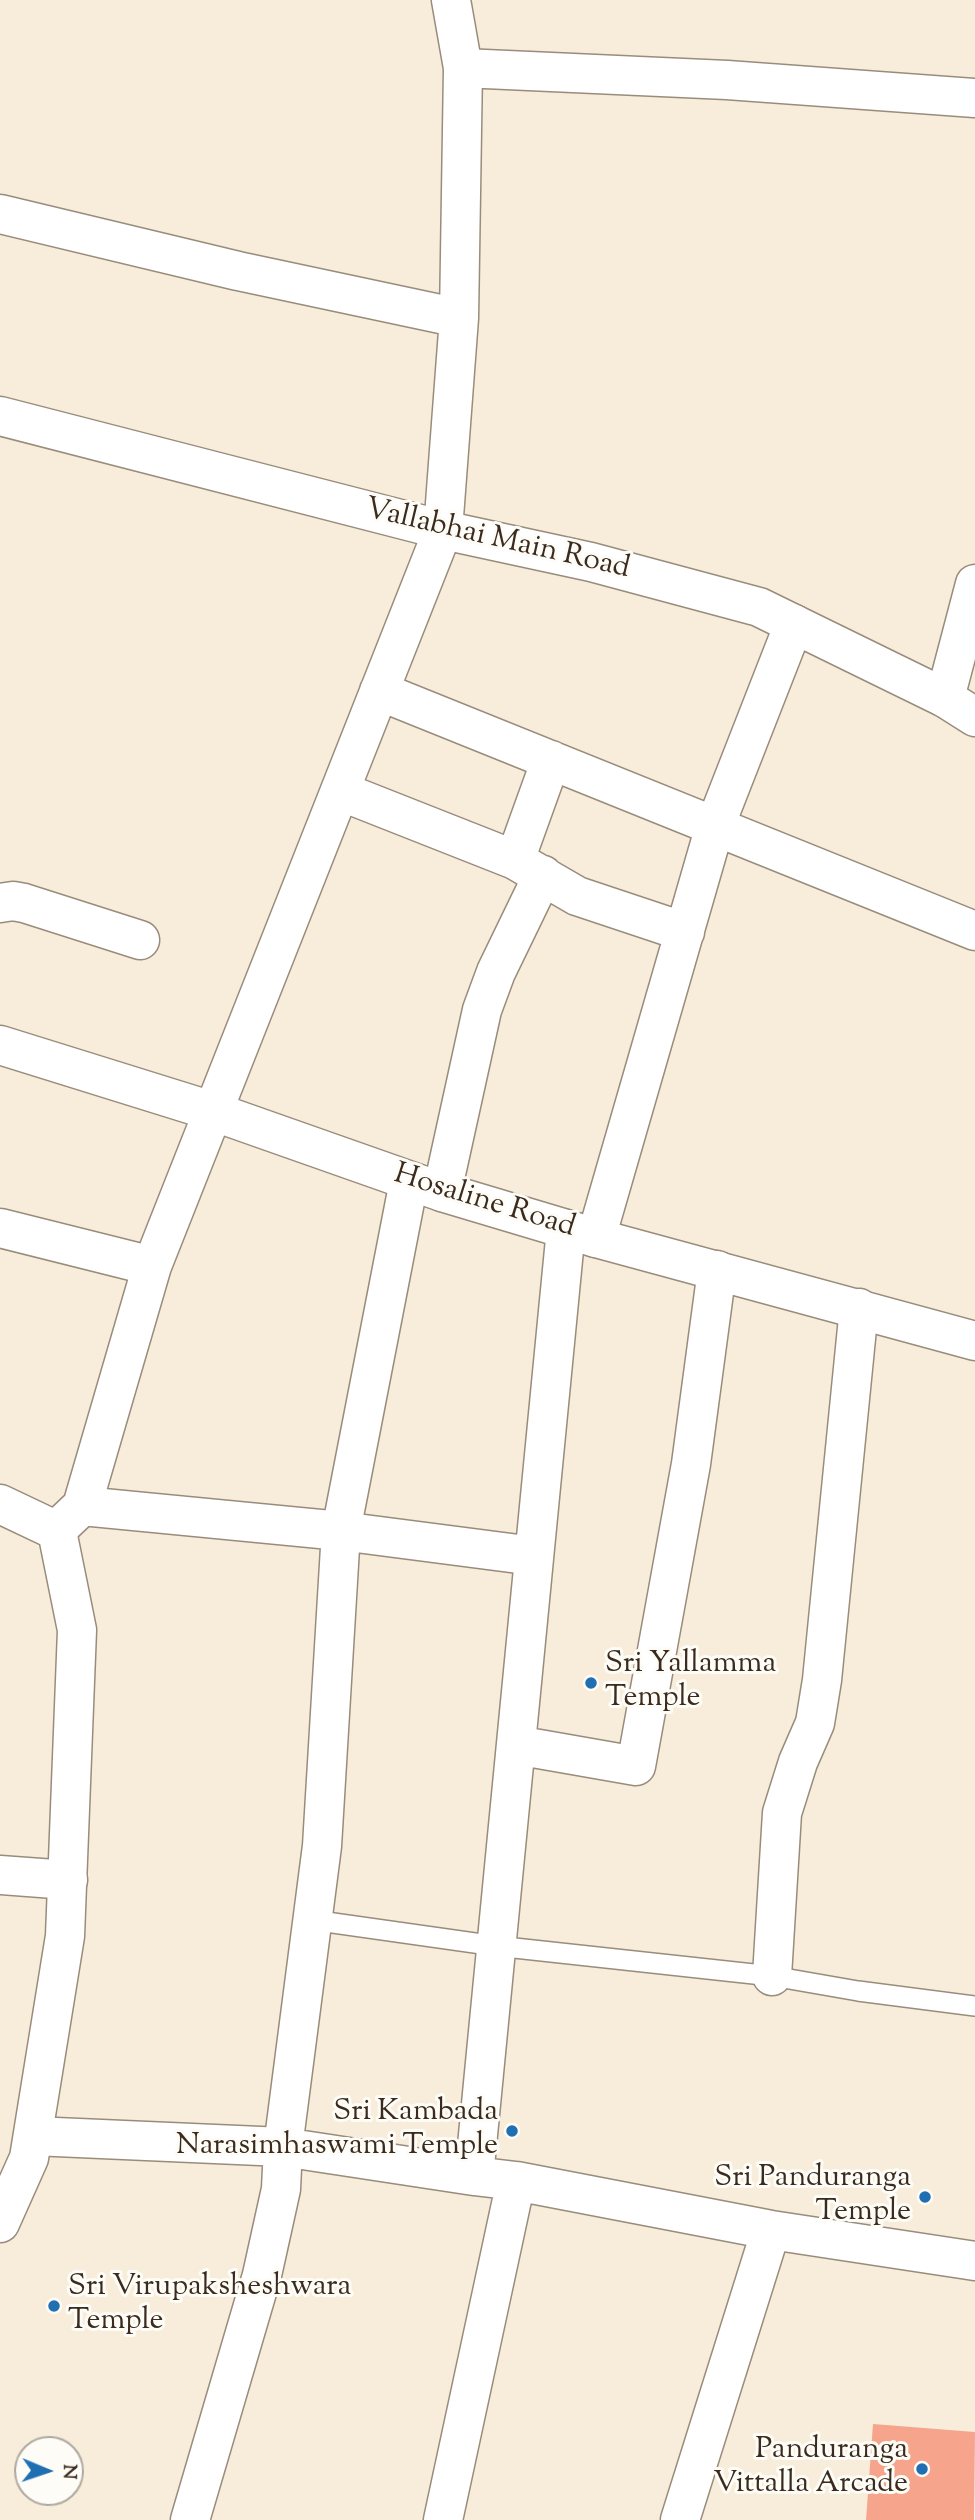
<!DOCTYPE html>
<html>
<head>
<meta charset="utf-8">
<style>
  body { margin:0 }
  #map { position:relative; width:975px; height:2520px; overflow:hidden; background:#f7edda; font-family:"Sorts Mill Goudy",serif }
  canvas { display:block }
  .north { position:absolute; left:14px; top:2436px; width:70px; height:70px; box-sizing:border-box; background:#fdfcf7; border:2px solid #afa8a0; border-radius:50%; rotate:92deg; font-size:19px; font-weight:700; line-height:28px; text-align:center; color:#3b2a1e }
  .north::after { content:''; display:block; margin:auto; width:24px; height:32px; background:#1f6fb2; clip-path:polygon(50% 0,100% 100%,50% 72%,0 100%) }
</style>
</head>
<body>
<div id="map">
<canvas width="975" height="2520"></canvas>
<div class="north">N</div>
</div>
<script>
const c = document.querySelector('canvas').getContext('2d');
c.lineJoin = 'round';
function paint(path, color) {
  c.fillStyle = color;
  c.fill(path, 'evenodd');
}
function stroke(path, color, width, dash) {
  c.strokeStyle = color;
  c.lineWidth = width;
  c.lineCap = dash ? 'butt' : 'round';
  c.setLineDash(dash || []);
  c.stroke(path);
}
function drawText(font, color, halo, rows, align = 'center') {
  c.font = font + ' "Sorts Mill Goudy",serif';
  c.lineWidth = 6;
  c.setLineDash([]);
  c.textBaseline = 'middle';
  c.strokeStyle = halo;
  c.fillStyle = color;
  for (const [text, x, y, turn = 0] of rows) {
    c.save();
    c.translate(x, y);
    c.rotate((+turn || 0) * Math.PI / 180);
    c.textAlign = isNaN(turn) ? turn : align;
    if (halo) c.strokeText(text, 0, 0);
    c.fillText(text, 0, 0);
    c.restore();
  }
}
const building = new Path2D(`
  M873 2424 975 2432 974 2520H866Z`);
const service = new Path2D(`
  M312 1920 496 1946 772 1976 858 1991 975 2006`);
const minor = new Path2D(`
  M463 68 727 80 975 98
  M0 214 238 271 459 318
  M379 691 975 931
  M945 698 975 584
  M340 791 515 860 577 896 685 932
  M515 860 551 760
  M0 903 13 901 24 903 140 940
  M442 1192 482 1010 496 972 543 875
  M0 1228 152 1266
  M596 1238 715 826 794 624
  M82 1506 152 1266 443 530 459 318 463 68 451 0
  M63 1524 82 1506 341 1531 409 1181
  M516 1745 636 1766 691 1464 717 1270
  M0 1875 68 1880
  M772 1976 782 1813 798 1762 815 1723 822 1680 859 1308
  M33 2136 283 2147 322 1846 341 1531 534 1556
  M474 2176 516 2181 771 2230 975 2261
  M190 2520 262 2275 281 2189 283 2147 474 2176 566 1229
  M443 2520 516 2181
  M680 2520 771 2230`);
const tertiary = new Path2D(`
  M0 416 443 530 591 562 759 607 945 698 975 717
  M0 1045 212 1111 442 1192 596 1238 975 1341
  M0 1504 57 1531 77 1630 65 1936 29 2158 0 2223`);
const markers = [
  [591,1683,7,"#1f6fb2"],
  [512,2131,7,"#1f6fb2"],
  [925,2197,7,"#1f6fb2"],
  [54,2306,7,"#1f6fb2"],
  [922,2469,7,"#1f6fb2"]
];
const streetNames = [
  ["Vallabhai Main Road",497,541,13],
  ["Hosaline Road",484,1203,17]
];
const poiNames = [
  ["Sri Yallamma",605,1666,"left"],
  ["Temple",605,1700,"left"],
  ["Sri Kambada",498,2114],
  ["Narasimhaswami Temple",498,2148],
  ["Sri Panduranga",911,2180],
  ["Temple",911,2214],
  ["Sri Virupaksheshwara",68,2289,"left"],
  ["Temple",68,2323,"left"],
  ["Panduranga",908,2452],
  ["Vittalla Arcade",908,2486]
];
paint(building, '#f6a58c');
stroke(service, '#998c7c', 22);
stroke(minor, '#998c7c', 41);
stroke(tertiary, '#998c7c', 41);
stroke(service, '#fff', 19);
stroke(minor, '#fff', 38);
stroke(tertiary, '#fff', 38);
for (const [x, y, r, color] of markers) {
  const dot = new Path2D();
  dot.arc(x, y, r, 0, 2 * Math.PI);
  c.fillStyle = color;
  c.fill(dot);
  stroke(dot, '#fdfcf7', 2.5);
}
drawText('30px', '#3b2a1e', '#fdfcf7', streetNames);
drawText('30px', '#3b2a1e', '#fdfcf7', poiNames, 'right');
</script>
</body>
</html>
